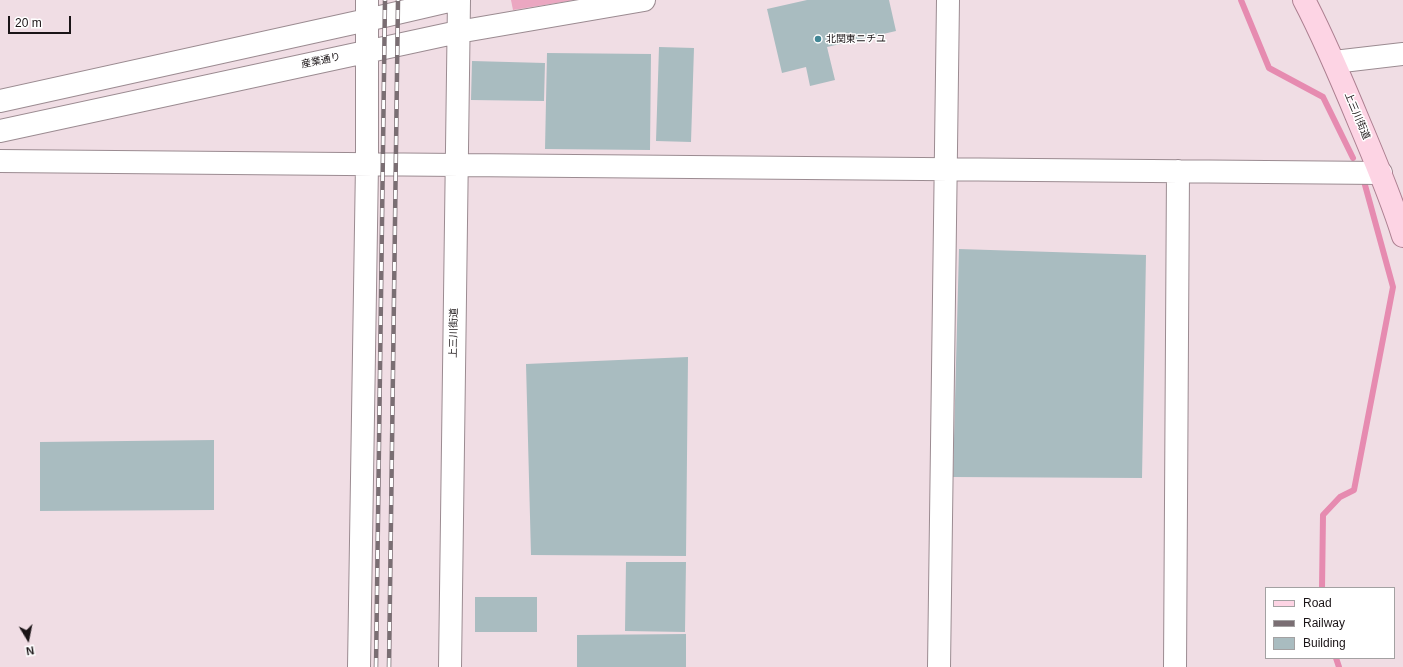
<!DOCTYPE html>
<html>
<head>
<meta charset="utf-8">
<style>
  body { margin:0 }
  #map { position:relative; width:1403px; height:667px; overflow:hidden; background:#f0dde4; font-family:Arial,sans-serif }
  canvas { display:block }
  .legend { position:absolute; left:1265px; top:587px; width:130px; height:72px; box-sizing:border-box; background:#fff; border:1px solid #a3a1a2; margin:0; padding:5px 7px; list-style:none; font-size:12px; color:#1a1416 }
  .legend li { display:flex; align-items:center; gap:8px; height:20px }
  .legend b { width:20px; border:1px solid #a3a1a2 }
  .north { position:absolute; left:8px; top:619px; width:40px; height:40px; -webkit-text-stroke:3px #fff; paint-order:stroke; rotate:170deg; font-size:11px; font-weight:700; line-height:16px; text-align:center; color:#1a1416 }
  .north::after { content:''; display:block; margin:auto; width:14px; height:18px; background:#1a1416; clip-path:polygon(50% 0,100% 100%,50% 72%,0 100%) }
  .scale { position:absolute; left:8px; top:16px; width:63px; height:18px; box-sizing:border-box; border:2px solid #1a1416; border-top:0; padding-left:5px; font-size:12px; line-height:14px; white-space:nowrap; color:#1a1416; -webkit-text-stroke:3px #fff; paint-order:stroke }
</style>
</head>
<body>
<div id="map">
<canvas width="1403" height="667"></canvas>
<ul class="legend">
<li><b style="height:5px;background:#fdd4e4"></b>Road</li>
<li><b style="height:5px;background:#7a6e73"></b>Railway</li>
<li><b style="height:11px;background:#a9bcc0"></b>Building</li>
</ul>
<div class="north">N</div>
<div class="scale">20 m</div>
</div>
<script>
const c = document.querySelector('canvas').getContext('2d');
c.lineJoin = 'round';
function paint(path, color) {
  c.fillStyle = color;
  c.fill(path, 'evenodd');
}
function stroke(path, color, width, dash) {
  c.strokeStyle = color;
  c.lineWidth = width;
  c.lineCap = dash ? 'butt' : 'round';
  c.setLineDash(dash || []);
  c.stroke(path);
}
function drawText(font, color, halo, rows, align = 'center') {
  c.font = font + ' Arial,"Noto Sans JP",sans-serif';
  c.lineWidth = 3;
  c.setLineDash([]);
  c.textBaseline = 'middle';
  c.strokeStyle = halo;
  c.fillStyle = color;
  for (const [text, x, y, turn = 0] of rows) {
    c.save();
    c.translate(x, y);
    c.rotate((+turn || 0) * Math.PI / 180);
    c.textAlign = isNaN(turn) ? turn : align;
    if (halo) c.strokeText(text, 0, 0);
    c.fillText(text, 0, 0);
    c.restore();
  }
}
const green = new Path2D(`
  M511 0H575L513 10Z`);
const stream = new Path2D(`
  M1241 0 1269 68 1323 97 1353 158
  M1322 588 1323 515 1340 497 1354 490 1393 287 1365 185
  M1336 658 1339 667`);
const building = new Path2D(`
  M807 0H889L896 31 827 47 835 80 810 86 806 67 782 73 767 9Z
  M659 47 694 48 691 142 656 141Z
  M547 53 651 54 650 150 545 149Z
  M472 61 545 63 544 101 471 100Z
  M959 249 1146 255 1142 478 953 477Z
  M688 357 686 556 531 555 526 364Z
  M214 440V510L40 511V442Z
  M626 562H686L685 632 625 631Z
  M475 597H537V632H475Z
  M686 634V667H577V635Z`);
const minor = new Path2D(`
  M1334 62 1403 54
  M0 101 367 20 453 0
  M0 131 458 32 644 0
  M0 161 1381 173
  M359 667 367 164V0
  M450 667 459 0
  M939 667 948 0
  M1175 667 1178 171`);
const major = new Path2D(`
  M1304 0C1325 40 1342 81 1359 122 1375 160 1391 197 1403 236`);
const rail = new Path2D(`
  M376 667 385 0
  M389 667 398 0`);
const markers = [
  [818,39,4,"#438796"]
];
const poiNames = [
  ["北関東ニチユ",826,39]
];
const streetNames = [
  ["産業通り",321,61,-12],
  ["上三川街道",1357,116,67],
  ["上三川街道",454,333,-89]
];
paint(green, '#eba7c1');
stroke(stream, '#e68bb0', 6);
paint(building, '#a9bcc0');
stroke(minor, '#9b8b91', 24);
stroke(major, '#ac7f90', 24);
stroke(minor, '#fff', 22);
stroke(major, '#fdd4e4', 22);
stroke(rail, '#7a6e73', 4.5);
stroke(rail, '#fff', 3, [9]);
for (const [x, y, r, color] of markers) {
  const dot = new Path2D();
  dot.arc(x, y, r, 0, 2 * Math.PI);
  c.fillStyle = color;
  c.fill(dot);
  stroke(dot, '#fff', 1.5);
}
drawText('10px', '#1a1416', '#fff', poiNames, 'left');
drawText('10px', '#1a1416', '#fff', streetNames);
</script>
</body>
</html>
